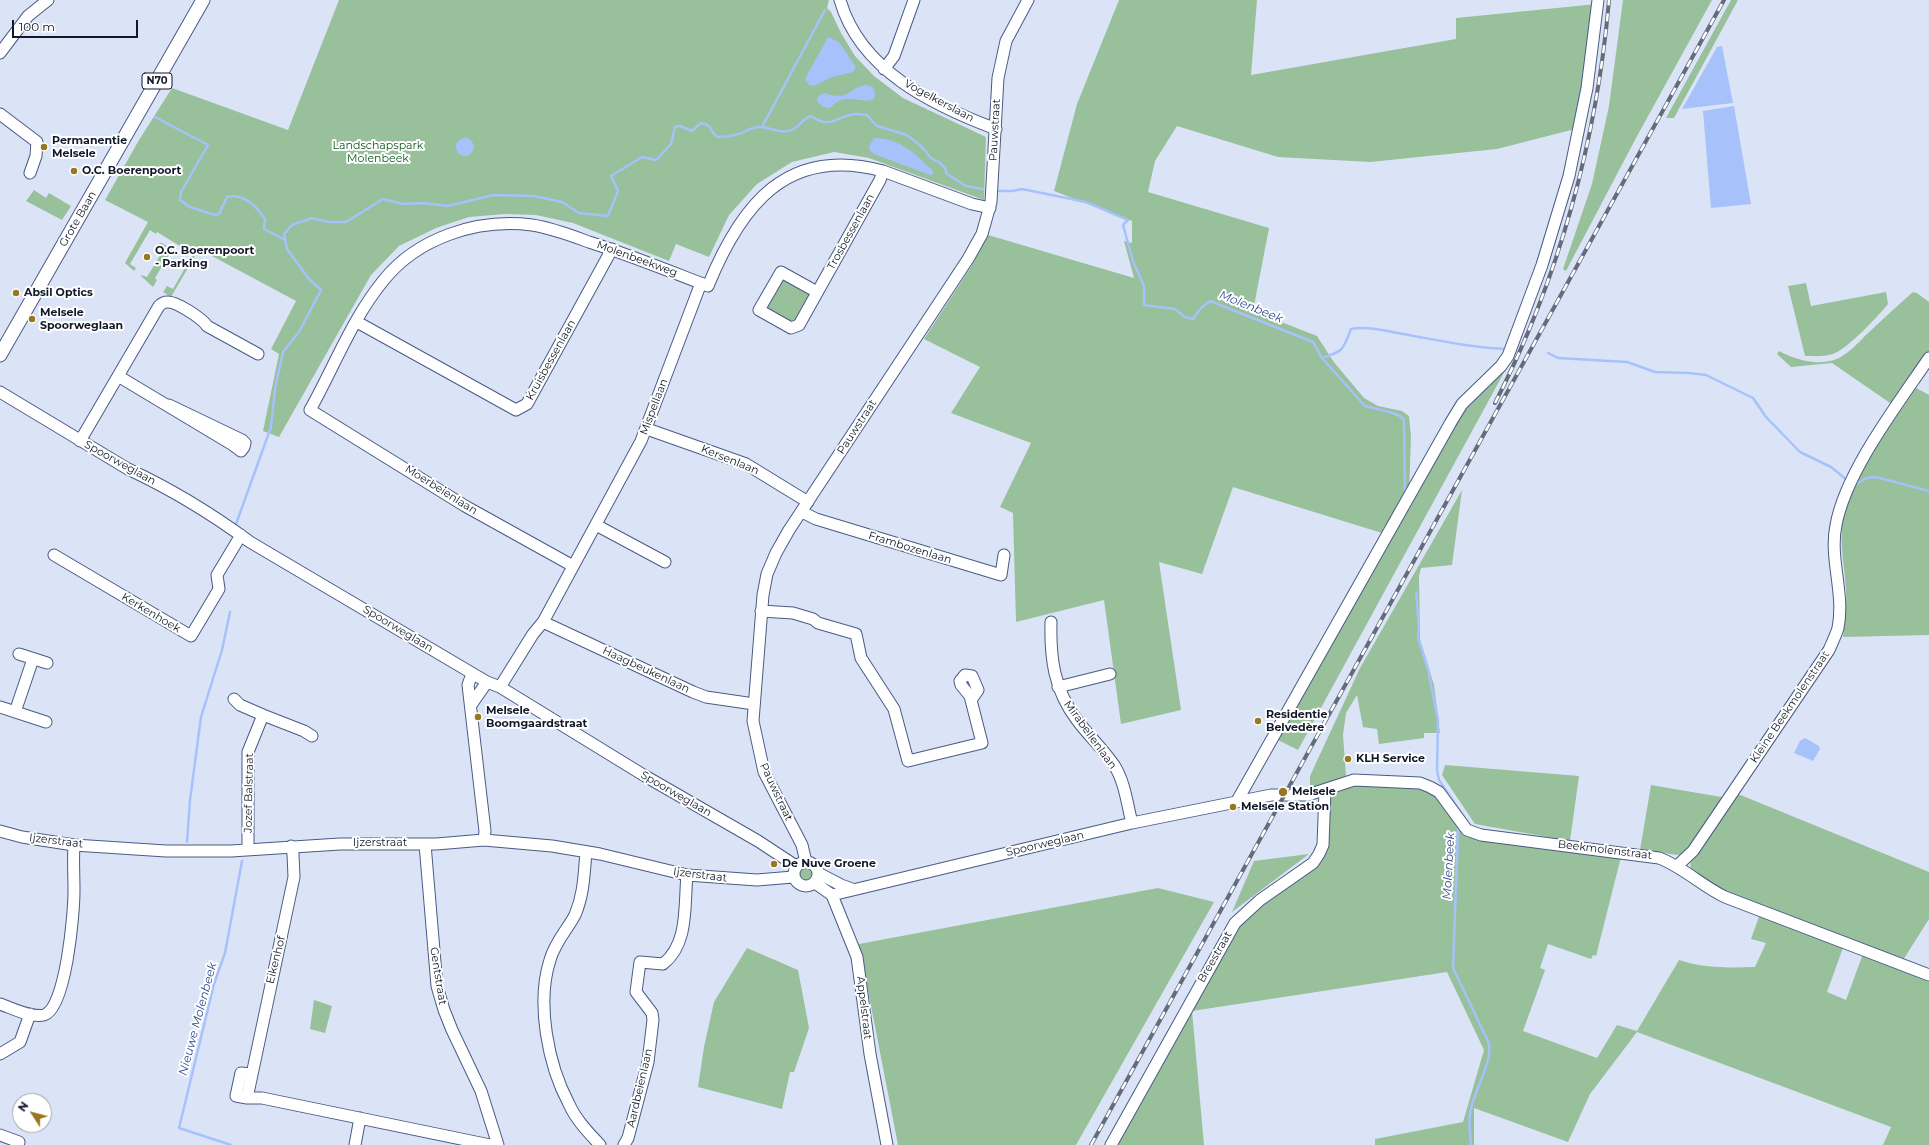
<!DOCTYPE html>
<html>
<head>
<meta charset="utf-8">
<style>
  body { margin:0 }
  #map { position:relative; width:1929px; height:1145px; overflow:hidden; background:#dbe4f7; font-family:Montserrat,sans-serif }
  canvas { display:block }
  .north { position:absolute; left:12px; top:1093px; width:40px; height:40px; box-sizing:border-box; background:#fff; border:1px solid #a0a3a9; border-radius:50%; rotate:306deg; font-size:11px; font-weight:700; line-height:16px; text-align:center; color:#111829 }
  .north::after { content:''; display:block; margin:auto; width:14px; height:18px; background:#997721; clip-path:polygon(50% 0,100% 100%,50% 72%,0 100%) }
  .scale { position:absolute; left:12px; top:20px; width:126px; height:18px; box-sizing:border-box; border:2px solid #111829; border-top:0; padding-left:5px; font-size:12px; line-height:14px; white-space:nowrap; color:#111829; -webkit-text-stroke:3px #fff; paint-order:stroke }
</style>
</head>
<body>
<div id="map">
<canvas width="1929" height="1145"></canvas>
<div class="north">N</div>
<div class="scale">100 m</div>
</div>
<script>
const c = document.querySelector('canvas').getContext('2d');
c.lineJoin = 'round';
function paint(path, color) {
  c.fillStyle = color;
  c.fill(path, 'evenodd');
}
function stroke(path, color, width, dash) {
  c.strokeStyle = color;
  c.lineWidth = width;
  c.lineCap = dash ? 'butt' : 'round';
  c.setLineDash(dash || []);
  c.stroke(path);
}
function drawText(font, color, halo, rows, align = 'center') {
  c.font = font + ' Montserrat,sans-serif';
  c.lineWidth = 4;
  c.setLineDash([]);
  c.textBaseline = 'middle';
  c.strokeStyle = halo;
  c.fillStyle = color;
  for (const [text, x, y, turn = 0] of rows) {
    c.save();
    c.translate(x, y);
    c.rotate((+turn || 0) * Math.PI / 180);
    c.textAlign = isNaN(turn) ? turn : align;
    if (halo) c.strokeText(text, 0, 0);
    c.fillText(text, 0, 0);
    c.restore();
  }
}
const green = new Path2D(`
  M339 0H829L827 8 831 12 841 33 855 56 874 76 903 98 986 137 984 200 869 158 834 152 792 162 757 184 729 215 709 257 676 244 669 261 573 223 536 215 505 214 469 217 436 228 399 246 371 275 279 437 263 431 279 354 271 349 296 301 199 249 171 297 163 292 167 286 173 289 193 254 157 232 156 234 150 230 130 264 136 268 134 271 125 263 148 222 105 200 139 140 172 88 288 130Z
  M1119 0H1257L1251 75 1456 39V18L1597 4 1579 128 1497 149 1370 162 1278 157 1177 126 1155 161 1148 192 1269 228 1253 311 1317 336 1333 361 1364 398 1378 406 1402 411 1409 416 1411 436 1409 494 1389 528 1384 526 1382 533 1233 487 1202 574 1159 562 1181 710 1121 724 1104 600 1016 622 1013 513 1000 507 1031 443 951 413 980 367 924 339 971 267 988 235 1134 278 1124 241 1132 243V221L1054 191 1077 104Z
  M1623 0H1712L1636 138 1566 271 1563 269 1592 184 1609 106Z
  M1731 0H1738L1674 118H1666Z
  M34 190 46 198 49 193 71 206 62 220 26 201Z
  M160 243H162L177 253 175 256 170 253 155 278 157 280 153 287 141 276V275L147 277 164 249 159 245Z
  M784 278 810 292 811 296 796 323 792 324 767 310 765 307Z
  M1806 283 1811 306 1886 292 1888 304C1877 317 1849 348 1833 354 1824 357 1814 356 1805 356L1788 286Z
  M1913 292 1917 293 1929 302V353L1893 405 1832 363 1791 367 1777 354 1779 351C1796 360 1819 367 1839 358 1849 353 1859 342 1867 334 1882 320 1897 306 1913 292Z
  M1507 367 1298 750 1276 739 1455 425 1470 402Z
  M1916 388 1929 395V635L1843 637C1845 621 1847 607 1846 591 1845 569 1840 549 1842 527 1845 487 1893 422 1916 388Z
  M1462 490 1452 565 1421 568 1419 576 1420 639 1434 685 1440 733H1424V738L1379 744 1377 729 1363 727 1357 695 1346 713 1343 735 1346 776 1318 787 1310 788V776L1360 668Z
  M1445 765 1579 776 1570 841 1475 824 1442 775Z
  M1368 782 1424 788 1435 795 1442 803 1462 834 1476 839 1621 857 1596 956 1593 955 1591 959 1548 944 1540 968 1545 970 1523 1031 1597 1058 1617 1025 1637 1031 1679 960C1703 968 1729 968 1755 967L1766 943 1751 939 1760 914 1844 945 1827 992 1846 1000 1863 954 1929 979V1145H1883L1891 1127 1637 1032 1590 1094 1568 1142 1474 1108V1145H1375V1139L1463 1122 1484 1050 1447 972 1192 1011 1204 1145H1116L1244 918 1321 862 1326 851 1329 801 1335 793Z
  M1651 785 1727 798 1686 853 1678 855 1640 850Z
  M1738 794 1929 872V919L1903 960 1732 894 1713 886 1690 870 1691 860 1710 836Z
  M1309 854 1232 912 1254 861Z
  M798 874a7 7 0 1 1 14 0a7 7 0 1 1-14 0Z
  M1158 888 1214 902 1076 1145H898L859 944Z
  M747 948 798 970 809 1028 794 1072H790L782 1109 698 1087 704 1047 714 1002Z
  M314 1000 332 1006 325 1033 310 1029Z`);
const water = new Path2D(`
  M828 37 839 42 856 67 853 72 832 77 814 86 809 85 805 79Z
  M1722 46 1733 103 1682 109 1717 47Z
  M867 85 873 87 875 93 874 99C863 104 852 96 841 100 837 101 833 105 830 108L823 107 817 101 818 96 824 93C852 102 847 87 867 85Z
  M1734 106 1751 204 1711 208 1703 111Z
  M874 138C900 138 916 154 933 171V174L930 175 874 154 870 151 869 146Z
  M456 147a9 9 0 1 1 18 0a9 9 0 1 1-18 0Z
  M1805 738 1819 746 1820 749 1813 761 1794 753 1800 741Z`);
const stream = new Path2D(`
  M155 117 208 145 181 192 180 200 190 207 215 215 219 214 227 197C244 193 256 206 265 219L264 229 285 240
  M762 127 825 10
  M999 191H1012L1022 189 1086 202 1128 220 1123 225 1133 261 1144 286V305L1175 309 1185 317 1193 319 1201 308 1210 301 1313 342 1322 358 1365 406 1393 413 1400 416 1404 420 1405 495
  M1548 353 1558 358 1627 362 1655 372 1689 373 1706 375 1753 398 1766 417 1800 452 1831 467 1847 480
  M1322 358C1344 351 1343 350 1351 329 1369 326 1385 331 1403 334 1437 340 1472 348 1507 349
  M1856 484 1867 478 1876 477 1929 491
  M236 524 271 427 275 389 283 352 299 332 321 290 309 279 287 249 284 234 292 225 312 218 328 222H346L383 199 403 204 423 203 448 206 493 195 534 196 562 202 579 213 608 216 618 191 611 176 642 157 656 160 671 144 675 127 680 126 692 131 701 123C713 124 711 136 719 137 725 137 739 135 744 132 749 130 752 127 758 127 770 126 781 136 794 129 801 125 803 118 811 116 831 130 835 117 854 114 858 113 863 115 867 115L877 126 907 135 921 146 932 159 939 162 945 168 947 174 966 186 983 189
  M1416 592 1419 626 1418 638 1428 669 1438 720 1437 770 1439 780 1466 820
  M1460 827 1458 829 1453 968 1485 1035C1499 1053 1475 1088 1471 1108 1468 1120 1470 1133 1471 1145
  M187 842 190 800 201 717 222 650 230 612
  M231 1145 179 1128 214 984 225 953 242 861`);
const minor = new Path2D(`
  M840 0C860 70 932 105 996 129
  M0 53 28 16 48 0
  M884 69 894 56 914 0
  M0 114 37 142 36 156 30 173
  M817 292 781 272 759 310 791 328 799 325 880 180 883 171
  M357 322 516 410 527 404 612 249
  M118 376 233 445 241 451 244 447 245 443 242 440 169 405
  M0 392 128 469C171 489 212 514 250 542L487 682 500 687 645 776 758 841 796 866
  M647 429 746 464 808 502
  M80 441 159 306C161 304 164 302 167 302 176 301 203 319 207 326L258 354
  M802 512 816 519 1001 575 1004 555
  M596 525 665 562
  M54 555 191 636 219 589 217 575 241 535
  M573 566 465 506 310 410C334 367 352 319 383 281 417 238 477 218 532 225 552 228 570 235 589 242 630 255 669 271 708 286 741 205 787 145 883 171L972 204 990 208
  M761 611 793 613 813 619 818 623 856 634 861 658 894 709 908 761 982 743 970 696 961 685 960 681 965 675 972 676 978 690 971 700
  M543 622 693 692 706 697 754 704
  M1051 622C1050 658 1054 690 1077 720 1088 735 1103 749 1114 765 1125 782 1127 804 1132 823
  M19 654 47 663
  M472 674 468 685 485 831 484 840
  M500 687 533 634 543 622 641 441 701 283
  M1058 687 1110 674
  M234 699 240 705 263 715
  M471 705 487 682
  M0 707 46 722
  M15 712 33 659
  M1237 801 1451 422 1462 404 1501 366 1508 356 1542 265 1569 176 1587 88 1598 0
  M0 831 22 837 74 845 166 851H231L340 844H436L484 840 552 846 600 854 687 875 757 880 793 877
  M425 844 437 986 444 1010 452 1030 481 1091 498 1145
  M291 846 293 854 294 877 247 1098H262L490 1145 497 1143
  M248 850V752L263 715 304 731 312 736
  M586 852C584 874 584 894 575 915 567 930 555 942 550 960 536 1003 548 1065 569 1104 576 1120 589 1133 600 1145
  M794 874a12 12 0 1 1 24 0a12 12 0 1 1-24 0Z
  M806 862 802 845 764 772 753 721 763 595 767 574 776 553 789 530 968 259 982 234 991 202 998 78 1006 41 1028 0
  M1677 866 1693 851 1829 650C1832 643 1836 635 1838 628 1845 593 1829 559 1836 525 1846 471 1898 404 1929 358
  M818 873 841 885 852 889
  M815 883 832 895 857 957 870 1054 887 1145
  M832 895 1132 823 1271 795H1308L1354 780 1420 783 1430 787 1439 792 1467 830 1481 835 1659 858C1683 867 1702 886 1725 897L1929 975
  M0 1004C12 1008 31 1018 44 1015 66 1009 74 913 74 891 74 875 73 860 74 845
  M0 1054 20 1042 30 1014
  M247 1098 236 1096 241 1073 251 1074
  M0 1135 19 1142
  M355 1145 360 1118
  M624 1145 628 1138 648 1062 653 1020 652 1013 636 992 640 962 663 964C689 944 684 905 687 875
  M1111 1145 1235 923 1260 900 1313 863 1319 854 1323 845 1325 790`);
const major = new Path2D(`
  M0 355 203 0`);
const rail = new Path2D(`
  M1495 403C1559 279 1597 139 1609 0
  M1091 1145 1724 0`);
const markers = [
  [44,147,4,"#997721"],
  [74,171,4,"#997721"],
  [147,257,4,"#997721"],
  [16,293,4,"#997721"],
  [32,319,4,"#997721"],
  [478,717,4,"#997721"],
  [1258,721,4,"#997721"],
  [1348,759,4,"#997721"],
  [1283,792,5,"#997721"],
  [1233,807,4,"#997721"],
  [774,864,4,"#997721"]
];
const shields = [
  [157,81,30]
];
const shieldNames = [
  ["N70",157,81]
];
const streetNames = [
  ["Vogelkerslaan",939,101,28],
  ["Pauwstraat",995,130,-87],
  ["Grote Baan",78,219,-60],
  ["Trosbessenlaan",851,232,-61],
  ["Molenbeekweg",637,259,20],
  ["Kruisbessenlaan",551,360,-61],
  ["Mispellaan",654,407,-69],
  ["Pauwstraat",857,427,-57],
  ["Kersenlaan",730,460,22],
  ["Spoorweglaan",120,463,29],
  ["Moerbeienlaan",441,490,32],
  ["Frambozenlaan",910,548,17],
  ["Kerkenhoek",151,613,31],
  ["Spoorweglaan",398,629,31],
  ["Haagbeukenlaan",646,670,25],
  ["Kleine Beekmolenstraat",1790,707,-56],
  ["Mirabellenlaan",1090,735,54],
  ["Pauwstraat",776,792,65],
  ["Jozef Balstraat",249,793,-89],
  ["Spoorweglaan",676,794,30],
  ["Ijzerstraat",56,841,7],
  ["Ijzerstraat",380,843],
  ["Spoorweglaan",1045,844,-13],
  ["Beekmolenstraat",1605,850,7],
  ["Ijzerstraat",700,875,7],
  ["Breestraat",1215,957,-60],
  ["Eikenhof",276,960,-76],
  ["Gentstraat",438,976,81],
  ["Appelstraat",864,1008,83],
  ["Aardbeienlaan",640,1088,-77]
];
const poiNames = [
  ["Permanentie",52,141],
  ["Melsele",52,154],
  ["O.C. Boerenpoort",82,171],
  ["O.C. Boerenpoort",155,251],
  ["- Parking",155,264],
  ["Absil Optics",24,293],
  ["Melsele",40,313],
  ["Spoorweglaan",40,326],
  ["Melsele",486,711],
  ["Boomgaardstraat",486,724],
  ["Residentie",1266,715],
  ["Belvedère",1266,728],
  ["KLH Service",1356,759],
  ["Melsele",1292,792],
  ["Melsele Station",1241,807],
  ["De Nuve Groene",782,864]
];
const parkNames = [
  ["Landschapspark",378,146],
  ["Molenbeek",378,159]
];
const waterNames = [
  ["Molenbeek",1251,307,22],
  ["Molenbeek",1449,866,-87],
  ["Nieuwe Molenbeek",198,1019,-75]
];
paint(green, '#98c09a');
paint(water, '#a7c1fb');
stroke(stream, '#a7c1fb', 2.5);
stroke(minor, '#495a84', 13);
stroke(major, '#495a84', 15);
stroke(minor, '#fff', 11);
stroke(major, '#fff', 13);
stroke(rail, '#636b7c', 4);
stroke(rail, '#fff', 2.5, [8]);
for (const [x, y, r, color] of markers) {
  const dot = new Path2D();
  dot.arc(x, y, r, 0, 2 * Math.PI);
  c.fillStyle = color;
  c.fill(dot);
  stroke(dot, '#fff', 1.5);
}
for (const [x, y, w] of shields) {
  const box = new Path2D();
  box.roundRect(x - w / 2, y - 8, w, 16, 3);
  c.fillStyle = '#fff';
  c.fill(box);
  stroke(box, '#111829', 1);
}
drawText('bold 10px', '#111829', null, shieldNames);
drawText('11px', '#111829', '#fff', streetNames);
drawText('bold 11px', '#111829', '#fff', poiNames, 'left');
drawText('11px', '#07571a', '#fff', parkNames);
drawText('italic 12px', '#334d91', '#fff', waterNames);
</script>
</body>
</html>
